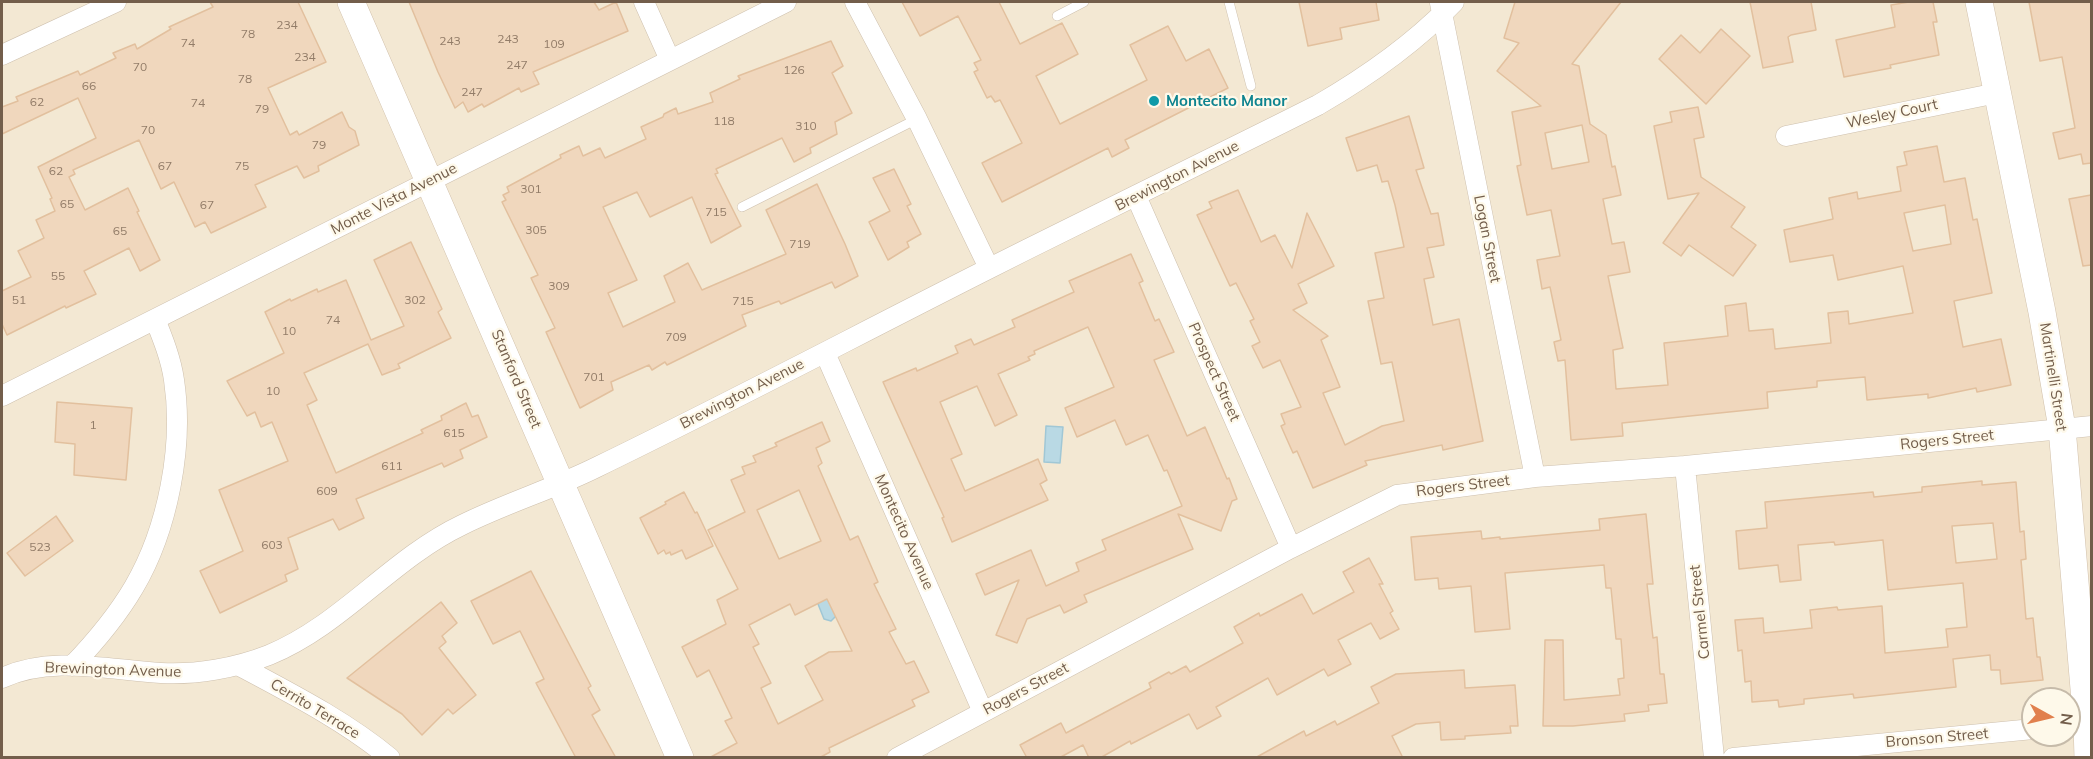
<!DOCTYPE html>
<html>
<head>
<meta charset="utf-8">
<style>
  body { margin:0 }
  #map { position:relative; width:2093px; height:759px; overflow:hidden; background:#fbf5e4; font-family:Mulish,sans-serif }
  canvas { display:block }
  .frame { position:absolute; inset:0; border:3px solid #735e4b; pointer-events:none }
  .north { position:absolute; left:2021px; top:687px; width:60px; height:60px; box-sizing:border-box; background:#fef9ea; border:2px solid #c6bbaa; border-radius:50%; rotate:98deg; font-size:16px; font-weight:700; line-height:24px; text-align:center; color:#735e4b }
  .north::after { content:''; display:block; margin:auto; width:21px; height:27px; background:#e1804d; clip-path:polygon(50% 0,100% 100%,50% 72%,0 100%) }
</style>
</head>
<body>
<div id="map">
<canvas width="2093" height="759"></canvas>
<div class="frame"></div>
<div class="north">N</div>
</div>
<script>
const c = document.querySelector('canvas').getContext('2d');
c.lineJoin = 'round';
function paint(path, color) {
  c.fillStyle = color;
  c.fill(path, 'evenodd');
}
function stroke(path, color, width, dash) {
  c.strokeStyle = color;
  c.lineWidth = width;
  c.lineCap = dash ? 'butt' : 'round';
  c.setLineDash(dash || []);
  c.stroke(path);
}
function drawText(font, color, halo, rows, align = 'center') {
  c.font = font + ' Mulish,sans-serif';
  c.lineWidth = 4.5;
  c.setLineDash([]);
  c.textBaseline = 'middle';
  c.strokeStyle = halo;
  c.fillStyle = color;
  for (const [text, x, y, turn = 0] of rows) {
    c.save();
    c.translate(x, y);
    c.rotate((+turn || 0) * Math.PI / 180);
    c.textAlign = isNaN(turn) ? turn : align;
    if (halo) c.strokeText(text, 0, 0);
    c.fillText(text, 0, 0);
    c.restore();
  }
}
const residential = new Path2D(`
  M2 2H2091V757H2ZM2033 699H2069V735H2033Z`);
const water = new Path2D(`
  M1046 426 1063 427 1060 463 1044 462Z
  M823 592 837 615 831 621 824 619 816 599Z`);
const building = new Path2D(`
  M210 2H298L326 62 268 88 290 135 297 131 299 135 342 112 349 127 355 131 359 145 318 166 319 171 304 178 297 166 255 185 266 207 211 233 205 222 195 227 174 182 161 189 139 140 73 170 75 174 69 177 85 210 128 188 139 211 137 212 160 260 140 271 129 248 84 271 96 294 66 308 65 306 7 335 2 324V291L31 277 18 251 44 238 36 220 55 211 50 199 52 198 38 167 96 138 78 98 2 134V107L18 101 16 97 78 71 80 75 116 58 113 53 135 44 137 49 171 29 169 27 213 7Z
  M409 2H594L599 10 616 2 628 31 533 72 539 84 521 92 519 88 484 107 482 104 468 112 463 102 455 108 438 72Z
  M902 2H999L1020 44 1062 23 1078 54 1036 76 1060 124 1147 80 1130 45 1168 26 1186 61 1209 49 1228 88 1125 140 1129 148 1112 157 1108 148 1002 202 982 163 1022 143 1000 100 995 102 991 96 987 98 974 72 978 70 974 63 981 60 958 16 920 36Z
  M1299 2H1376L1379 20 1340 28 1342 39 1308 46Z
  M1515 2H1621L1572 64 1579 66 1590 124 1606 135 1612 167 1615 166 1621 195 1603 199 1612 244 1624 242 1630 272 1608 276 1623 348 1613 350 1616 389 1668 385 1664 343 1728 336 1725 306 1746 303 1749 331 1773 329 1775 349 1831 343 1828 313 1848 311 1849 324 1913 313 1903 266 1838 280 1833 255 1790 262 1784 230 1833 219 1829 198 1857 192 1858 199 1901 191 1897 167 1907 165 1904 152 1937 146 1944 182 1965 178 1973 220 1977 219 1992 293 1954 301 1963 347 2001 339 2011 385 1977 392 1976 388 1928 398V394L1867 400 1865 377 1817 381V387L1767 392 1768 408 1622 423 1623 436 1571 440 1565 360 1558 361 1554 342 1561 340 1550 287 1542 289 1537 260 1560 256 1551 210 1527 215 1517 166 1521 165 1512 112 1541 106 1497 71 1519 43 1504 38ZM1582 125 1589 162 1552 169 1545 133ZM1945 205 1951 244 1913 251 1904 213Z
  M1750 2H1811L1816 30 1791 35 1788 37 1793 62 1763 68Z
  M1909 2H1933L1937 22H1933L1939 55 1890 65 1891 68 1844 77 1836 40 1895 27 1891 5Z
  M2029 2H2091V163L2083 164 2081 154 2059 159 2053 133 2075 128 2062 57 2040 61Z
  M1721 29 1750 56 1706 104 1659 59 1681 35 1700 53Z
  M831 41 843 66 832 73 852 113 835 122 837 134 810 148 811 153 794 162 782 138 716 169 718 173 715 174 741 226 711 243 692 197 650 217 637 192 603 207 637 280 608 293 623 327 675 302 664 276 688 263 702 290 786 254 766 210 817 184 845 244 858 276 835 288 832 282 781 304 779 301 742 315 746 326 667 365 665 362 652 370 649 365 611 382 613 390 580 408 546 332 555 328 531 278 538 275 502 202 506 200 503 195 509 192 507 187 561 158 560 155 579 146 583 156 600 148 605 158 646 139 641 127 663 117 664 114 676 108 678 114 713 102 710 93 740 79 738 76Z
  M1698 107 1704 137 1694 139 1701 177 1745 207 1731 227 1756 245 1733 276 1689 245 1681 256 1663 243 1699 193 1668 199 1654 126 1672 122 1670 112Z
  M1409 116 1424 168 1416 170 1431 214 1438 213 1444 245 1427 248 1434 277 1424 279 1433 325 1459 319 1483 441 1443 450 1442 445 1365 461 1367 465 1313 488 1297 451 1293 453 1281 426 1285 424 1281 414 1301 407 1280 360 1263 368 1252 346 1260 342 1250 321 1254 319 1236 283 1230 286 1197 215 1212 208 1209 202 1238 190 1261 242 1275 235 1292 268 1307 213 1334 266 1298 284 1307 303 1293 310 1328 336 1321 340 1340 387 1323 393 1345 445 1382 426 1404 421 1392 362 1381 364 1368 301 1384 298 1375 253 1404 247 1395 205 1388 181 1382 182 1377 165 1357 171 1346 138Z
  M894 169 911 204 907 206 921 234 907 242 909 247 888 260 869 222 890 211 873 178Z
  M2091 195V265L2083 266 2069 199Z
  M411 242 442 309 438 312 451 338 398 364 400 368 382 375 368 344 304 373 317 400 307 405 336 473 423 433 421 430 442 420 441 416 466 403 472 417 478 415 487 437 460 450 463 458 444 467 442 463 356 499 364 518 339 530 333 519 288 538 298 569 285 575 287 581 220 613 200 571 243 551 219 490 288 461 272 422 261 427 255 412 247 416 227 381 284 353 265 312 290 299 291 301 317 289 318 292 346 280 371 340 404 326 374 260Z
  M1131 254 1143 281 1139 283 1155 321 1159 319 1174 352 1154 360 1187 436 1205 427 1227 479 1229 478 1237 499 1232 501 1221 531 1178 514 1193 549 1084 595 1087 602 1064 613 1060 605 1027 619 1017 643 996 635 1019 580 985 595 976 574 1031 550 1046 586 1079 571 1076 563 1106 550 1102 540 1182 506 1167 470 1164 471 1148 435 1126 445 1115 420 1077 437 1065 408 1114 387 1088 327 1034 351 1035 354 1028 357 1030 360 998 374 1017 415 995 426 977 386 940 402 962 454 951 459 965 491 1038 459 1047 480 1040 484 1048 500 952 542 942 518 944 517 883 382 916 368 917 371 958 353 955 346 971 339 974 345 1015 327 1012 320 1074 292 1069 281Z
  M57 402 132 408 126 480 74 475 75 444 55 442Z
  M822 422 830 441 816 448 822 463 818 466 850 540 858 536 878 582 874 584 896 629 889 632 906 664 914 661 929 692 912 700 915 706 829 748 830 752 819 758H709L737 743 725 721 732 718 709 670 697 677 682 647 726 624 717 600 738 589 708 530 745 512 731 480 745 474 742 467 756 462 753 456 777 446 775 443ZM799 490 821 541 779 559 757 510ZM827 599 852 651 829 652 805 666 823 700 778 724 761 688 771 683 753 647 759 644 749 625 790 604 795 615Z
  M1982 481V485L2016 482 2020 532 2024 531 2026 559 2021 560 2026 619 2033 618 2037 657H2040L2043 680 2001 684 2000 670H1991L1990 655 1953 659 1956 687 1854 698 1853 694 1804 699V704L1779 707 1778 700 1752 702 1751 681 1745 682 1742 650 1738 651 1735 620 1763 618 1764 633 1812 628 1810 610 1837 607 1838 610 1882 606 1885 653 1948 647 1946 629 1967 627 1963 583 1888 590 1883 540 1835 545 1834 542 1798 545 1801 580 1780 582 1778 565 1739 569 1736 531 1767 528 1765 502 1873 492 1874 497 1922 492V487ZM1993 523 1997 559 1956 563 1952 526Z
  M684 492 695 513 697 512 713 546 686 559 682 550 671 555 670 552 666 554 664 550 658 554 640 518 666 504 665 502Z
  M1646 514 1653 584H1647L1653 638 1657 637 1660 674H1664L1667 703 1648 705 1649 711 1624 714 1625 721 1573 726H1543L1545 640H1563L1564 700 1620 695 1618 679 1624 678 1621 639H1616L1611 588H1606L1604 565 1505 573 1510 629 1475 632 1471 586 1439 589 1438 578 1415 580 1411 537 1481 531 1482 539 1500 537V539L1600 530 1599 519Z
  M56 516 73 541 25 576 7 553Z
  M1369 558 1383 584H1379L1393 611 1390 613 1399 629 1380 639 1371 623 1338 640 1351 664 1328 676 1324 669 1277 695 1268 678 1216 707 1221 716 1197 729 1189 714 1131 744 1130 741 1100 758H1089L1083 745 1059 758H1027L1020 745 1061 723 1066 733 1151 688 1149 683 1169 672 1171 674 1186 666 1190 672 1243 643 1234 627 1259 613 1260 616 1302 594 1313 614 1354 592 1343 572Z
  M531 571 591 686 588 688 600 710 592 715 616 758H576L536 683 544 679 520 631 493 644 471 601Z
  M441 602 457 623 442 636 446 642 439 648 476 695 453 714 448 709 422 735 402 714 347 678Z
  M1464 670 1465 688 1515 685 1518 726H1510L1511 733 1465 736V739L1441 740 1440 722 1416 724 1392 736 1403 758H1255L1304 731 1306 736 1335 721 1337 725 1379 703 1371 687 1396 674Z`);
const lane = new Path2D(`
  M1229 2 1251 86
  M1057 16 1084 2
  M742 207 917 119`);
const street = new Path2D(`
  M644 2 670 60
  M855 2 917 119 989 268
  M1440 3 1535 477
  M2 55 116 2
  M1786 136 1997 93
  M1136 196 1291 548
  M825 353 983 712
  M2 396 786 2
  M1685 466 1714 758
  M238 665C290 693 344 720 390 758
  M72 666C96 641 117 616 134 587 168 529 184 446 174 380 171 359 163 339 155 319
  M2 678C51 655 109 670 161 673 196 675 236 668 269 655 342 625 391 559 462 525 506 503 553 489 597 467 729 403 859 334 990 268 1099 213 1209 160 1318 105 1368 76 1414 44 1454 2
  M897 758 1291 548 1397 495 1535 477 1685 466 2092 426
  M1733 758 2033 729`);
const secondary = new Path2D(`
  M351 2 680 758
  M1979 2 2042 312 2062 428 2087 724 2088 758`);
const markers = [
  [1154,101,6,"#0f9aa8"]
];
const numberNames = [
  ["234",287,25],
  ["78",248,34],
  ["243",508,39],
  ["243",450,41],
  ["74",188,43],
  ["109",554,44],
  ["234",305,57],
  ["247",517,65],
  ["70",140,67],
  ["126",794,70],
  ["78",245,79],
  ["66",89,86],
  ["247",472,92],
  ["62",37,102],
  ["74",198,103],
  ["79",262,109],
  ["118",724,121],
  ["310",806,126],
  ["70",148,130],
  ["79",319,145],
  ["67",165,166],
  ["75",242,166],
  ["62",56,171],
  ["301",531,189],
  ["65",67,204],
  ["67",207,205],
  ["715",716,212],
  ["305",536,230],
  ["65",120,231],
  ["719",800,244],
  ["55",58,276],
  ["309",559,286],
  ["51",19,300],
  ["302",415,300],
  ["715",743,301],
  ["74",333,320],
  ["10",289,331],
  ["709",676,337],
  ["701",594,377],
  ["10",273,391],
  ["1",93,425],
  ["615",454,433],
  ["611",392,466],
  ["609",327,491],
  ["603",272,545],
  ["523",40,547]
];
const cultureNames = [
  ["Montecito Manor",1166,101]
];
const streetNames = [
  ["Wesley Court",1892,114,-12],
  ["Brewington Avenue",1177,176,-27],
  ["Monte Vista Avenue",394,199,-27],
  ["Logan Street",1487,239,79],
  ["Prospect Street",1214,372,66],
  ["Martinelli Street",2053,377,81],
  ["Stanford Street",516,379,67],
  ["Brewington Avenue",742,394,-27],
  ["Rogers Street",1947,440,-6],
  ["Rogers Street",1463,486,-7],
  ["Montecito Avenue",904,532,66],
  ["Carmel Street",1700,612,-96],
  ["Brewington Avenue",113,670,2],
  ["Rogers Street",1026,689,-28],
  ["Cerrito Terrace",315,709,31],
  ["Bronson Street",1937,738,-5]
];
paint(residential, '#f3e8d3');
paint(water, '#b9d9e4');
stroke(water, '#a0c7d5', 1.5);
paint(building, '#f0d7bd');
stroke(building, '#e2c09e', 1.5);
stroke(lane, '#cec0ae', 10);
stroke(street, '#cec0ae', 21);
stroke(secondary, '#d1c0ab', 28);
stroke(lane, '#fff', 9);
stroke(street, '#fff', 20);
stroke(secondary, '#fff', 27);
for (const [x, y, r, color] of markers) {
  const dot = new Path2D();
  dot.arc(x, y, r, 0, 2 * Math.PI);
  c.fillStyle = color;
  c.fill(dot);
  stroke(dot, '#fef9ea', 2);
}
drawText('12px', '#927c68', null, numberNames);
drawText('bold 15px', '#0d838f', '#fef9ea', cultureNames, 'left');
drawText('15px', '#735e4b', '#fef9ea', streetNames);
</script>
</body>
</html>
